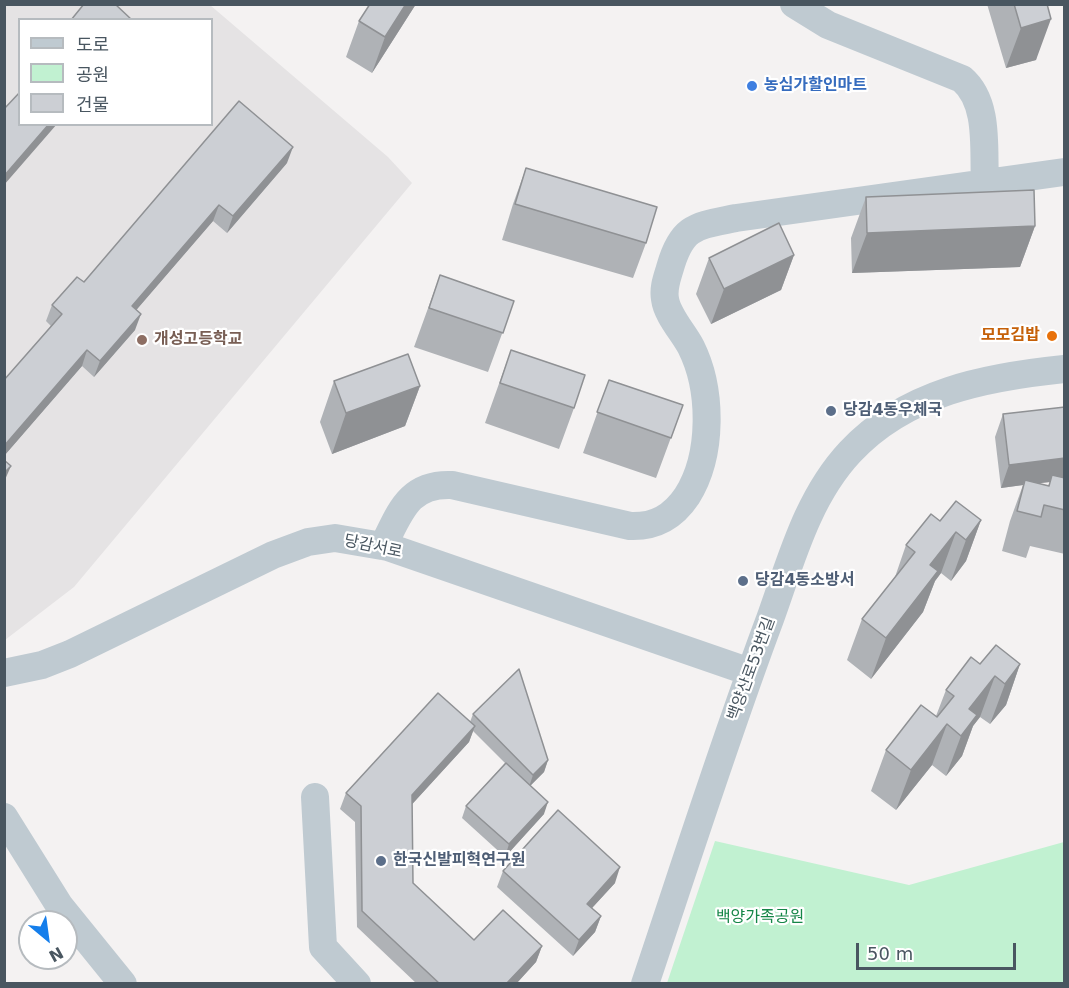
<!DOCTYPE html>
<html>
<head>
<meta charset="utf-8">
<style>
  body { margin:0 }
  #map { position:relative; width:1069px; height:988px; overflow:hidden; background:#f4f2f2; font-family:"DejaVu Sans","Noto Sans KR",sans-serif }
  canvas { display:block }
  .frame { position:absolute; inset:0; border:6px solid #495660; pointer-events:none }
  .legend { position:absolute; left:18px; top:18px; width:195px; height:108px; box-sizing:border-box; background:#fff; border:2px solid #b6bbbf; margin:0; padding:8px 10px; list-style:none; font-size:18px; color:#495660 }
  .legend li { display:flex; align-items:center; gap:12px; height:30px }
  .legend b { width:30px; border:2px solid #b6bbbf }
  .north { position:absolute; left:18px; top:910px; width:60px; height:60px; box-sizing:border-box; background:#fff; border:2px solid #b6bbbf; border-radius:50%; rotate:151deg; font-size:16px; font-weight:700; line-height:24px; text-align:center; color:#495660 }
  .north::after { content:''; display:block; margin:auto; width:21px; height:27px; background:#157eeb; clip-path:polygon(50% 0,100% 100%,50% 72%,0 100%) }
  .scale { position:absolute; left:856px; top:943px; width:160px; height:27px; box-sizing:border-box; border:3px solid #495660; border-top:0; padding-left:8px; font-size:18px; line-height:21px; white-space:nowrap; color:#495660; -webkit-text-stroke:4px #fff; paint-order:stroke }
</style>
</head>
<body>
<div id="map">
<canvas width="1069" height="988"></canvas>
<div class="frame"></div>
<ul class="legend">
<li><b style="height:8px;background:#bfcad1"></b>도로</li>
<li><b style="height:16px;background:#c1f1d1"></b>공원</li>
<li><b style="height:16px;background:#cccfd4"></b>건물</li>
</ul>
<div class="north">N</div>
<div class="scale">50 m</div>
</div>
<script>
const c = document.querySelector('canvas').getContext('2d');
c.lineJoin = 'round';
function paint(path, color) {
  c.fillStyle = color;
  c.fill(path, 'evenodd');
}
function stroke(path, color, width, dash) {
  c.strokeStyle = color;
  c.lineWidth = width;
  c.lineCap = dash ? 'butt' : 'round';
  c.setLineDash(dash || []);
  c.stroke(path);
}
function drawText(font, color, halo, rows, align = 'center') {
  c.font = font + ' "DejaVu Sans","Noto Sans KR",sans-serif';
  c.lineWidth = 4.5;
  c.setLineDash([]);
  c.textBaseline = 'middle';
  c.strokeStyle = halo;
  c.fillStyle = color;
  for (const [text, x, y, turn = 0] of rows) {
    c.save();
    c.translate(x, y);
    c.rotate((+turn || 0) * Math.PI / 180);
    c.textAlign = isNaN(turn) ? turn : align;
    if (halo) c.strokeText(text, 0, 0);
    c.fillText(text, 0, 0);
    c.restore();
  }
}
const education = new Path2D(`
  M5 5H210L388 157 412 183 74 587 5 640ZM20 20H212V124H20Z`);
const green = new Path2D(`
  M715 841 909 885 1064 842V983H667Z`);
const minor = new Path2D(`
  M794 4 828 25 962 79C990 103 983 150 985 183
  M383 546C400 513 408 483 452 485L630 526C655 527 673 517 687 496 713 455 712 389 691 347 683 332 667 315 665 299 663 288 667 278 670 268 682 225 697 226 736 218L1064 172
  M4 673 42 665 70 654 273 555 308 542 335 538 388 547 750 672
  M315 797 323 947 357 984
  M4 817 59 905 123 984
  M645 984C686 862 725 739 770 619 791 561 807 498 850 452 906 392 986 377 1064 369`);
const wall = new Path2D(`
  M416 4 372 73 346 57 359 21Z
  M987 4H1047L1036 60 1006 68Z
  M287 163 227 233 213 221 136 310 135 330 94 377 82 366 4 456V380L51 326 46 321 52 305 84 282Z
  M526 168 646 243 633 278 502 240 513 204Z
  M866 197 1035 226 1020 267 852 273 851 238Z
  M794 255 781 290 711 324 696 294 709 258Z
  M440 275 514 301 488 372 414 347Z
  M511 350 574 408 559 449 485 423Z
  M609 380 683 405 656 478 583 453Z
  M334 381 420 386 405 426 332 454 320 422Z
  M1065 407V554L1030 546 1026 558 1002 551 1010 521 1023 485 1001 488 995 437 1003 414ZM1050 482 1048 486 1037 483Z
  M981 520 966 561 951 581 941 573 935 581 923 612 871 679 847 660 862 619 895 577 906 545 940 521Z
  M980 664H1020L1006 705 990 724 980 717 973 726 962 756 946 776 932 765 896 810 871 791 886 750 936 716 946 690Z
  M473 714 548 760 544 772 530 786 544 814 505 857 462 818 466 806 505 763 473 731 469 742 412 804 413 883 474 940 542 946 536 962 516 984H417L357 927 355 822 340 809 346 793 470 722Z
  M503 871 615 883 592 908 601 916 595 932 573 956 497 887Z`);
const shadedWall = new Path2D(`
  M406 4H416L372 73 385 37Z
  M1051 19 1036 60 1006 68 1021 28Z
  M49 124H57L4 185V176Z
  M293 147 287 163 227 233 233 216Z
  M219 205 213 221 126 322 132 306Z
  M1035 226 1020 267 852 273 867 233Z
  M794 255 781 290 711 324 724 289Z
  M141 314 135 330 94 377 100 361Z
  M87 350 82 366 4 456V446Z
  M420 386 405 426 332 454 346 413Z
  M1065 458V480L1052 475 1050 482 1024 485 1025 480 1023 485 1001 488 1009 465Z
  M11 466 4 482V473Z
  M981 520 966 561 951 581 966 540Z
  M956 532 941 573 935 581 923 612 871 679 886 638 930 565Z
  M1020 664 1006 705 990 724 1005 684Z
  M995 676 980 717 973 726 962 756 946 776 961 736 969 709Z
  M947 724 932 765 896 810 911 770Z
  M475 726 469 742 406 811 412 795Z
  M548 760 544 772 529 787 533 775Z
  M548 802 544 814 505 857 509 844Z
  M620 867 615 883 581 920 587 904Z
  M601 916 595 932 573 956 579 940Z
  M542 946 536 962 516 984H506Z`);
const building = new Path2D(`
  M84 4H115L132 20H71Z
  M370 4H406L385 37 359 21Z
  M1014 4H1047L1051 19 1021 28Z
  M20 92V124H49L4 176V109Z
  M239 101 293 147 233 216 219 205 132 306 141 314 100 361 87 350 4 446V380L62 314 52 305 77 277 84 282Z
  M526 168 657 207 646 243 515 204Z
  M1034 190 1035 226 867 233 866 197Z
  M779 223 794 255 724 289 709 258Z
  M440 275 514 301 503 333 429 308Z
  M511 350 585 375 574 408 500 383Z
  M408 354 420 386 346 413 334 381Z
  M609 380 683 405 671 438 597 412Z
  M1065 407V458L1009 465 1003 414Z
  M4 460 11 466 4 473Z
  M1052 475 1065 478V510L1044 505 1041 517 1017 511 1025 480 1049 486Z
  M956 501 981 520 966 540 956 532 930 565 938 571 886 638 862 619 915 552 906 545 931 514 940 521Z
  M996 645 1020 664 1005 684 995 676 969 709 977 715 961 736 947 724 911 770 886 750 921 705 937 717 954 696 946 690 971 657 980 664Z
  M519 669 548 760 533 775 473 714Z
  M438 693 475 726 412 795 413 883 474 940 503 910 542 946 506 984H440L362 911 361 806 346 793Z
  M506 763 548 802 509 844 466 806Z
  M558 810 620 867 587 904 601 916 579 940 503 871Z`);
const markers = [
  [752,86,6,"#3f7fe0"],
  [1052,336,6,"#e8710a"],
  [142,340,6,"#8d6e63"],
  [831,411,6,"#5c6f8a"],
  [743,581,6,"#5c6f8a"],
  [381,861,6,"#5c6f8a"]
];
const shopNames = [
  ["농심가할인마트",764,86]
];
const foodNames = [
  ["모모김밥",1040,336]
];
const educationNames = [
  ["개성고등학교",154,340]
];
const serviceNames = [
  ["당감4동우체국",843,411],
  ["당감4동소방서",755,581],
  ["한국신발피혁연구원",393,861]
];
const streetNames = [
  ["당감서로",373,547,12],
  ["백양산로53번길",752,669,-70]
];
const parkNames = [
  ["백양가족공원",760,918]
];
paint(education, '#e5e3e4');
paint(green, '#c1f1d1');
stroke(minor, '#bfcad1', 28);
paint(wall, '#afb2b6');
paint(shadedWall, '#8f9194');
paint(building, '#cccfd4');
stroke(building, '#8f9194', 1.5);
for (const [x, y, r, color] of markers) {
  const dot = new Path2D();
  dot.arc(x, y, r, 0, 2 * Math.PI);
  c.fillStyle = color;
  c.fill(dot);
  stroke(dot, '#fff', 2);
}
drawText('bold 16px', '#366cbe', '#fff', shopNames, 'left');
drawText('bold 16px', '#c56008', '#fff', foodNames, 'right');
drawText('bold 16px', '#785e54', '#fff', educationNames, 'left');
drawText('bold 16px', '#4e5e75', '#fff', serviceNames, 'left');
drawText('16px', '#495660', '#fff', streetNames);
drawText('16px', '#158647', '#fff', parkNames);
</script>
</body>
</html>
